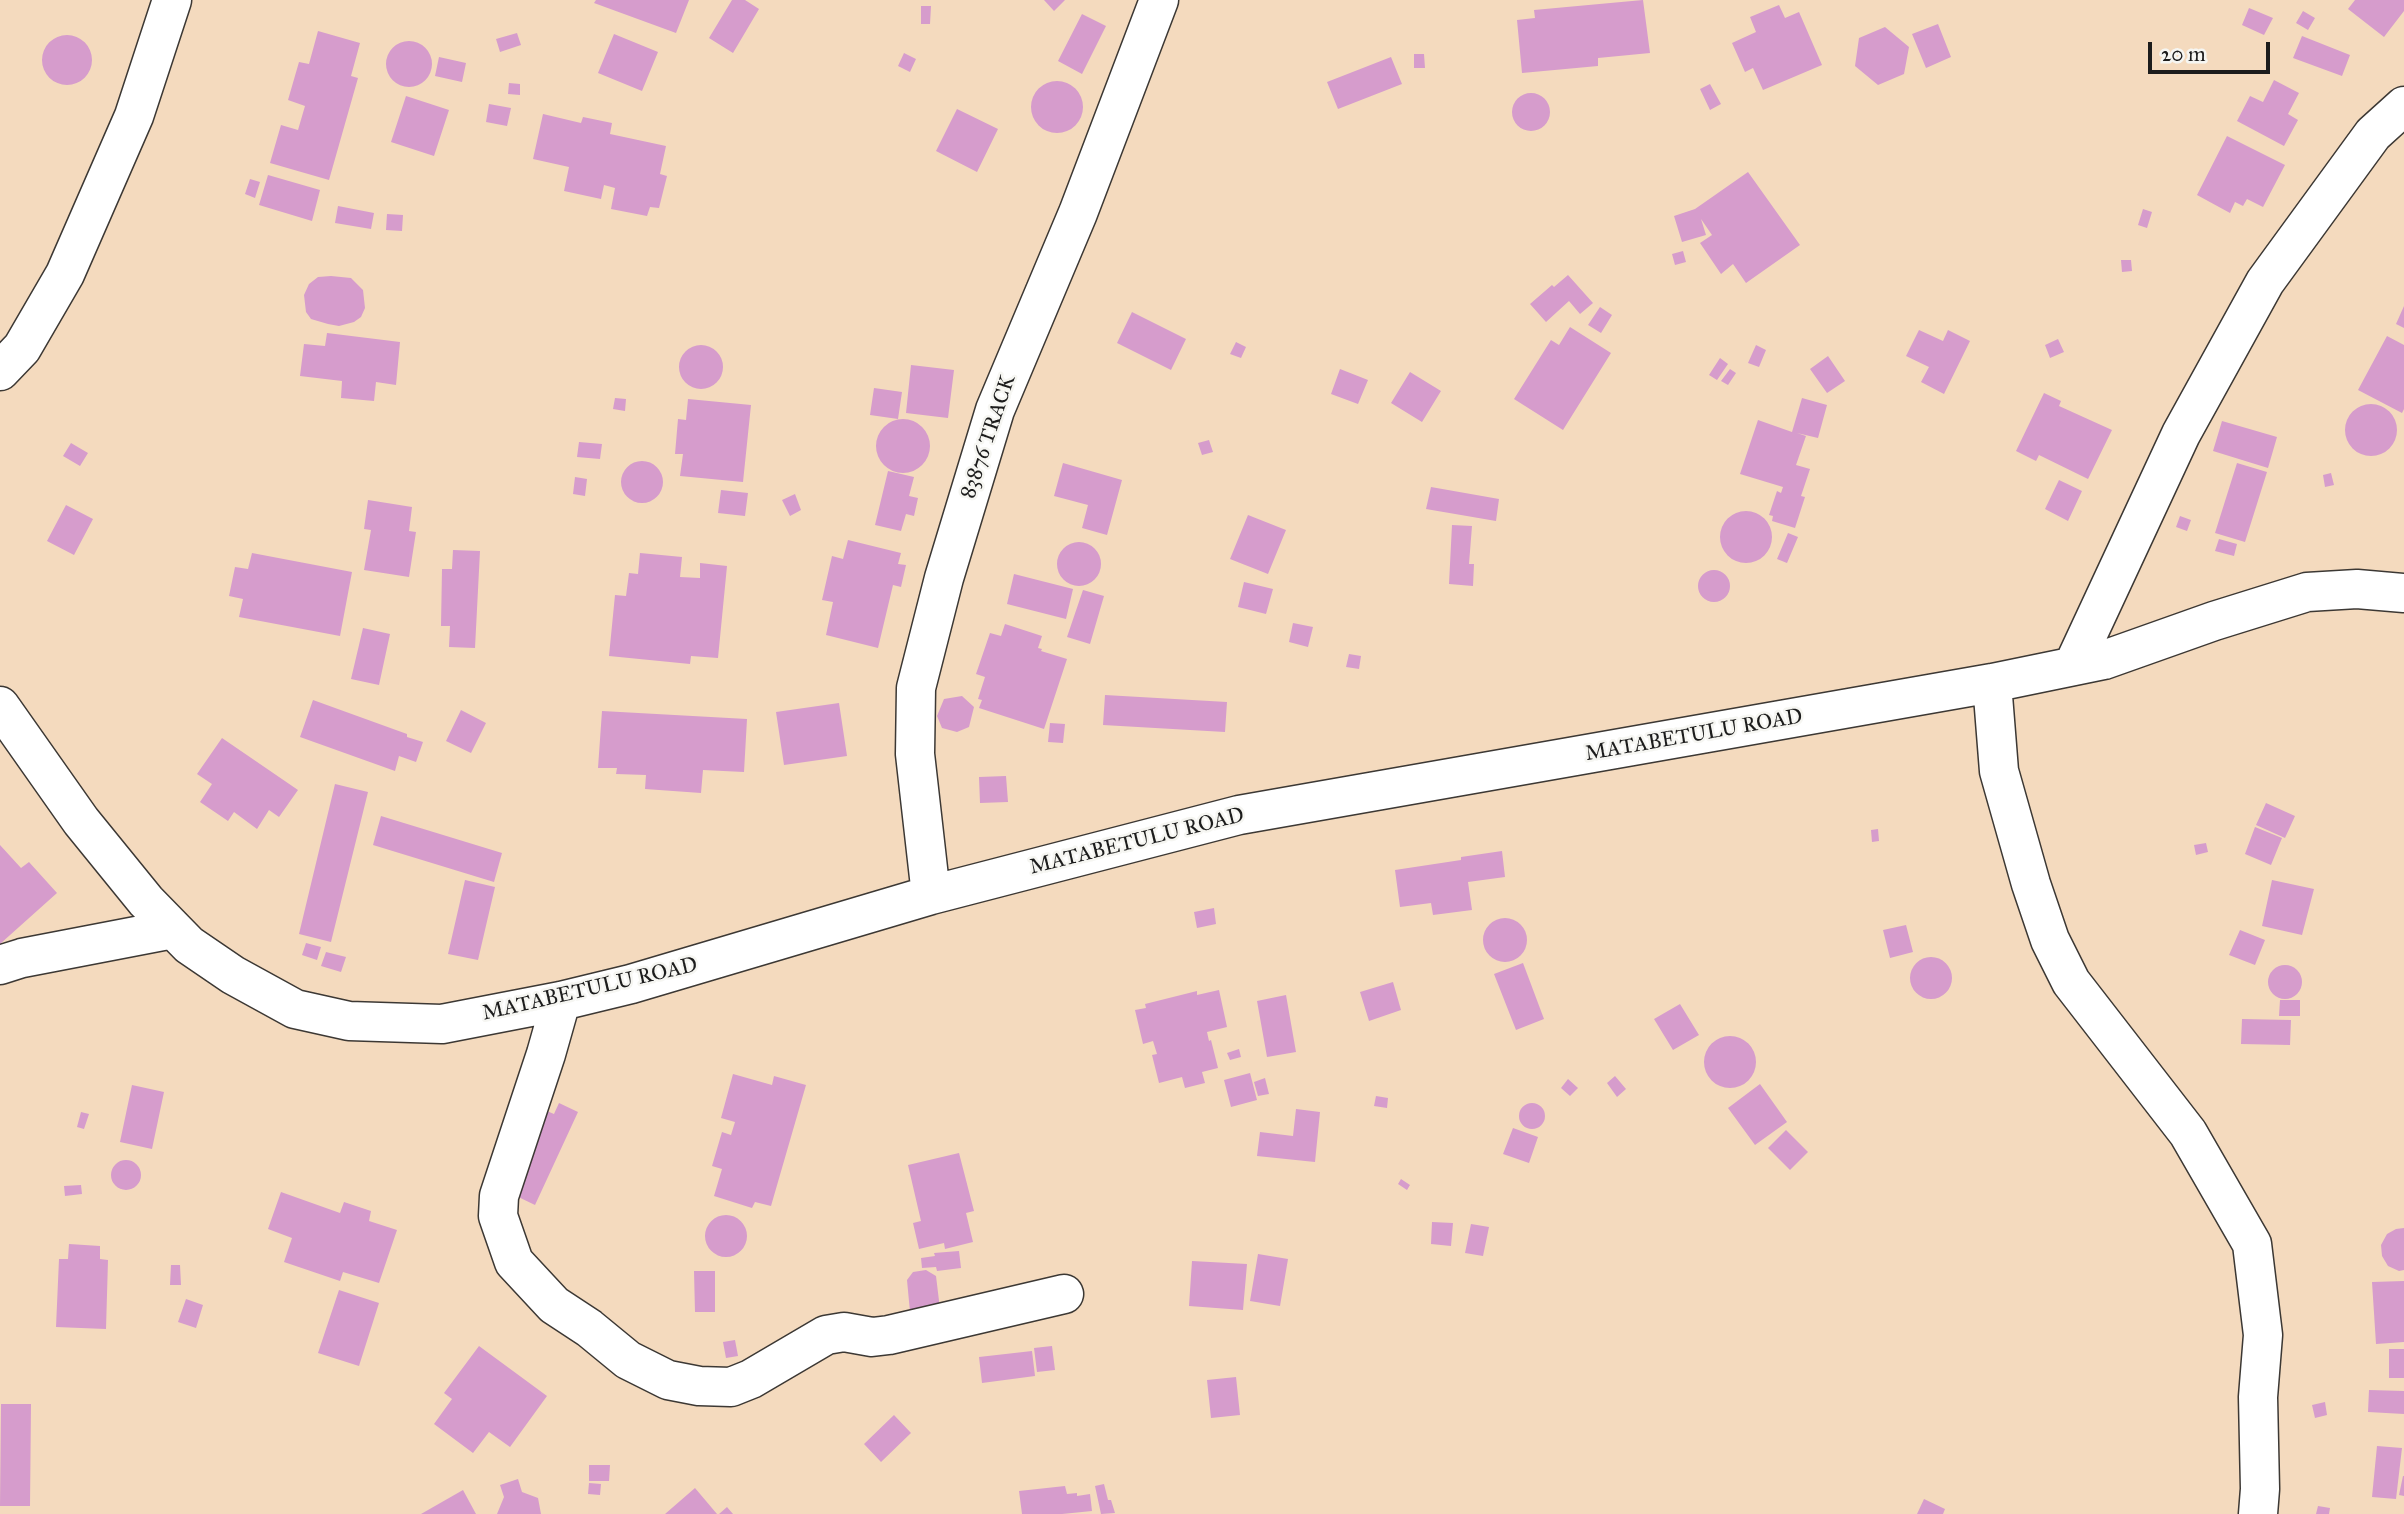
<!DOCTYPE html>
<html>
<head>
<meta charset="utf-8">
<style>
  body { margin:0 }
  #map { position:relative; width:2404px; height:1514px; overflow:hidden; background:#f4dabe; font-family:"IM FELL Great Primer",serif }
  canvas { display:block }
  .scale { position:absolute; left:2148px; top:42px; width:122px; height:32px; box-sizing:border-box; border:4px solid #1c1c1c; border-top:0; padding-left:9px; font-size:21px; line-height:24px; white-space:nowrap; color:#1c1c1c; -webkit-text-stroke:5px #f6f6f2; paint-order:stroke }
</style>
</head>
<body>
<div id="map">
<canvas width="2404" height="1514"></canvas>
<div class="scale">20 m</div>
</div>
<script>
const c = document.querySelector('canvas').getContext('2d');
c.lineJoin = 'round';
function paint(path, color) {
  c.fillStyle = color;
  c.fill(path, 'evenodd');
}
function stroke(path, color, width, dash) {
  c.strokeStyle = color;
  c.lineWidth = width;
  c.lineCap = dash ? 'butt' : 'round';
  c.setLineDash(dash || []);
  c.stroke(path);
}
function drawText(font, color, halo, rows, align = 'center') {
  c.font = font + ' "IM FELL Great Primer",serif';
  c.lineWidth = 5;
  c.setLineDash([]);
  c.textBaseline = 'middle';
  c.strokeStyle = halo;
  c.fillStyle = color;
  for (const [text, x, y, turn = 0] of rows) {
    c.save();
    c.translate(x, y);
    c.rotate((+turn || 0) * Math.PI / 180);
    c.textAlign = isNaN(turn) ? turn : align;
    if (halo) c.strokeText(text, 0, 0);
    c.fillText(text, 0, 0);
    c.restore();
  }
}
const building = new Path2D(`
  M596 0H689L676 33 594 3Z
  M732 0H745L759 9 733 53 709 38Z
  M1044 0H1065L1054 11Z
  M1643 0 1650 53 1598 58V66L1522 73 1517 20 1535 18 1534 10Z
  M2355 0H2404V11L2384 37 2348 9Z
  M1779 5 1785 18 1799 12 1822 65 1763 90 1753 68 1745 72 1732 43 1756 32 1750 17Z
  M921 6H931L930 24H921Z
  M2249 8 2273 18 2264 35 2242 25Z
  M2303 11 2315 18 2308 30 2296 23Z
  M1082 14 1106 26 1082 74 1058 61Z
  M1938 24 1951 57 1926 68 1912 34Z
  M1885 27 1909 47 1904 74 1878 85 1855 66 1859 38Z
  M318 31 360 43 351 76 358 78 329 180 270 163 281 125 298 130 305 106 288 100 299 62 309 64Z
  M517 33 521 45 500 52 496 39Z
  M614 34 658 52 642 91 598 73Z
  M42 60a25 25 0 1 1 50 0a25 25 0 1 1-50 0Z
  M2302 36 2350 55 2342 76 2293 58Z
  M386 64a23 23 0 1 1 46 0a23 23 0 1 1-46 0Z
  M904 53 916 59 910 72 898 66Z
  M1414 54H1424L1425 68H1414Z
  M439 57 466 63 462 82 435 76Z
  M1391 57 1402 84 1338 109 1327 82Z
  M2274 80 2299 93 2288 114 2298 120 2284 146 2237 121 2250 96 2263 102Z
  M1031 107a26 26 0 1 1 52 0a26 26 0 1 1-52 0Z
  M509 83 520 84V95L508 94Z
  M1710 84 1721 104 1710 110 1700 89Z
  M1512 112a19 19 0 1 1 38 0a19 19 0 1 1-38 0Z
  M406 96 449 110 434 156 391 142Z
  M489 104 511 108 507 126 486 122Z
  M957 109 998 129 977 172 936 151Z
  M543 114 581 123 583 117 612 123 610 134 666 146 660 174 667 176 659 208 650 207 647 216 611 209 615 188 604 185 601 199 564 191 569 167 533 159Z
  M2227 136 2285 165 2263 207 2247 199 2243 206 2235 202 2230 213 2197 195Z
  M1748 172 1800 245 1746 283 1733 264 1721 274 1700 243 1712 235 1701 219 1706 235 1682 242 1674 216 1695 209Z
  M268 175 320 190 312 221 259 205Z
  M250 179 260 182 255 198 245 194Z
  M338 206 374 213 371 229 335 223Z
  M2143 209 2152 212 2147 228 2138 225Z
  M387 214 403 215 402 231 386 230Z
  M1683 251 1686 262 1675 265 1672 254Z
  M2121 260H2131L2132 271 2122 272Z
  M1568 275 1593 303 1580 314 1569 301 1546 322 1530 304 1552 285 1554 287Z
  M331 276 351 278 363 290 365 308 361 317 354 322 339 326 328 324 311 319 306 312 304 295 309 284 318 277Z
  M2404 306V328L2396 324Z
  M1600 307 1612 315 1601 333 1588 325Z
  M1132 312 1186 339 1171 370 1117 343Z
  M1570 327 1611 353 1563 430 1514 399 1551 340 1559 345Z
  M1919 330 1943 341 1948 330 1970 341 1944 394 1921 382 1929 367 1906 356Z
  M327 333 400 342 396 385 376 382 374 401 341 398 342 381 300 376 304 344 325 346Z
  M2387 336 2404 345V409L2402 413 2358 390Z
  M2058 339 2064 352 2050 358 2045 345Z
  M1236 342 1246 347 1241 358 1230 354Z
  M679 367a22 22 0 1 1 44 0a22 22 0 1 1-44 0Z
  M1756 345 1766 350 1759 367 1748 363Z
  M1828 356 1845 381 1827 393 1810 369Z
  M1720 358 1728 364 1717 380 1709 375Z
  M911 365 954 370 948 418 906 413Z
  M1340 369 1368 380 1358 404 1331 394Z
  M1730 369 1736 373 1728 385 1721 381Z
  M1410 372 1441 391 1422 422 1391 403Z
  M874 388 902 392 898 419 870 415Z
  M2044 393 2061 401 2059 406 2112 430 2088 479 2039 455 2036 461 2016 451Z
  M615 398 626 399 625 411 613 409Z
  M1802 398 1827 405 1818 438 1797 433 1806 436 1796 465 1810 469 1801 496 1805 497 1795 528 1772 521 1773 516 1769 515 1777 491 1781 493 1783 487 1740 474 1758 420 1792 432Z
  M688 399 751 405 743 482 680 476 683 454H675L678 419 686 420Z
  M2345 430a26 26 0 1 1 52 0a26 26 0 1 1-52 0Z
  M876 446a27 27 0 1 1 54 0a27 27 0 1 1-54 0Z
  M2222 421 2277 437 2268 468 2213 451Z
  M1209 440 1213 452 1202 455 1198 443Z
  M579 442 602 444 600 459 577 457Z
  M71 443 88 453 80 466 63 456Z
  M621 482a21 21 0 1 1 42 0a21 21 0 1 1-42 0Z
  M1063 463 1122 480 1107 535 1082 528 1088 505 1054 496Z
  M2237 463 2267 472 2245 542 2215 533Z
  M888 471 914 477 909 496 918 498 914 516 906 514 901 531 875 525Z
  M2331 473 2334 485 2325 487 2323 475Z
  M575 477 587 479 585 496 573 494Z
  M2059 480 2082 491 2068 521 2045 509Z
  M1431 487 1499 499 1496 521 1426 509Z
  M721 490 748 493 745 516 718 513Z
  M795 494 801 510 790 516 782 500Z
  M368 500 412 507 409 531 416 532 409 577 364 570 371 530 364 529Z
  M66 505 93 519 74 555 47 541Z
  M1720 537a26 26 0 1 1 52 0a26 26 0 1 1-52 0Z
  M1248 515 1286 530 1268 574 1230 559Z
  M2180 516 2191 520 2187 531 2176 527Z
  M1452 525 1472 526 1469 564H1474L1473 586 1449 584Z
  M1788 533 1798 537 1787 563 1777 559Z
  M2219 539 2237 544 2234 556 2215 551Z
  M848 540 901 553 898 564 906 565 901 587 893 585 878 648 826 635 833 602 822 600 832 556 843 559Z
  M1057 564a22 22 0 1 1 44 0a22 22 0 1 1-44 0Z
  M453 550 480 551 475 648 449 647 450 626H441L442 569H452Z
  M252 553 352 572 340 636 239 617 243 599 229 596 235 567 248 569Z
  M640 553 682 557 680 577 700 578V563L727 566 718 658 691 656 690 664 609 656 615 595 626 596 629 573 638 574Z
  M1698 586a16 16 0 1 1 32 0a16 16 0 1 1-32 0Z
  M1014 574 1073 589 1066 619 1007 604Z
  M1244 582 1273 589 1266 614 1238 607Z
  M1083 590 1104 596 1090 644 1067 637Z
  M1293 623 1313 627 1308 647 1289 642Z
  M1005 624 1042 636 1038 648 1042 649 1041 651 1067 659 1044 729 979 708 982 700 978 699 985 677 976 674 990 633 1001 636Z
  M363 628 390 634 379 685 351 679Z
  M1349 654 1361 656 1359 669 1346 667Z
  M1105 695 1227 702 1225 732 1103 725Z
  M962 696 974 707 969 727 957 732 942 728 937 716 944 699Z
  M313 700 407 734V737L423 742 416 762 399 756 395 771 300 737Z
  M839 703 847 756 784 765 776 712Z
  M461 710 486 723 471 753 446 741Z
  M602 711 747 719 744 772 703 770 701 793 645 789 646 775 616 774 617 768H598Z
  M1050 723 1065 724 1063 743 1048 742Z
  M222 738 298 790 279 817 269 810 257 829 234 812 228 821 200 802 212 784 197 774Z
  M1006 776 1008 802 980 803 979 777Z
  M335 784 368 792 331 942 299 934Z
  M2266 803 2295 816 2285 838 2256 825Z
  M381 816 502 853 494 882 373 845Z
  M2255 827 2282 838 2271 865 2245 854Z
  M1878 829 1879 841 1872 842 1871 830Z
  M2206 843 2208 852 2196 855 2194 845Z
  M0 845 21 868 29 862 57 893 0 944Z
  M1502 851 1505 877 1468 882 1472 910 1433 915 1431 903 1400 907 1395 870 1461 860V857Z
  M465 880 495 887 478 960 448 954Z
  M2272 880 2314 889 2302 935 2262 926Z
  M1214 908 1216 924 1197 928 1194 912Z
  M1483 940a22 22 0 1 1 44 0a22 22 0 1 1-44 0Z
  M1906 925 1913 952 1890 958 1883 930Z
  M2240 930 2265 940 2255 965 2229 955Z
  M306 943 321 947 317 960 302 955Z
  M326 952 346 957 341 972 321 966Z
  M1910 978a21 21 0 1 1 42 0a21 21 0 1 1-42 0Z
  M1523 963 1544 1019 1516 1030 1494 974Z
  M2268 982a17 17 0 1 1 34 0a17 17 0 1 1-34 0Z
  M1393 982 1401 1010 1369 1021 1360 992Z
  M1219 990 1227 1027 1207 1032 1209 1041 1211 1040 1218 1068 1202 1072 1205 1083 1185 1088 1182 1077 1159 1083 1152 1055 1157 1054 1153 1041 1143 1044 1135 1010 1146 1008 1145 1004 1197 991V995Z
  M1286 995 1296 1052 1267 1057 1257 1001Z
  M2280 1000H2300V1016H2279Z
  M1680 1004 1699 1035 1673 1050 1654 1019Z
  M2242 1019 2291 1020 2290 1045 2241 1044Z
  M1704 1062a26 26 0 1 1 52 0a26 26 0 1 1-52 0Z
  M1239 1049 1241 1057 1230 1060 1227 1053Z
  M1250 1073 1257 1100 1231 1107 1224 1080Z
  M733 1074 772 1085 774 1076 806 1085 771 1206 755 1202 752 1208 714 1196 722 1169 712 1166 722 1132 731 1135 735 1122 721 1118Z
  M1615 1076 1626 1089 1617 1097 1607 1083Z
  M1265 1078 1269 1094 1258 1096 1254 1082Z
  M1568 1079 1578 1088 1570 1096 1561 1088Z
  M1760 1084 1787 1122 1755 1145 1728 1108Z
  M132 1085 164 1092 152 1149 120 1142Z
  M1376 1096 1388 1098 1387 1108 1374 1106Z
  M559 1103 578 1112 535 1205 510 1193 542 1109 554 1114Z
  M1519 1116a13 13 0 1 1 26 0a13 13 0 1 1-26 0Z
  M1296 1109 1320 1112 1315 1162 1257 1156 1260 1132 1293 1136Z
  M81 1112 89 1114 84 1129 77 1127Z
  M1513 1128 1538 1137 1529 1163 1503 1154Z
  M1786 1130 1808 1152 1790 1170 1768 1148Z
  M959 1153 974 1211 966 1213 973 1242 945 1249 944 1243 919 1249 913 1223 921 1221 908 1165Z
  M111 1175a15 15 0 1 1 30 0a15 15 0 1 1-30 0Z
  M1401 1179 1410 1185 1407 1190 1398 1184Z
  M81 1185 82 1194 65 1196 64 1186Z
  M281 1192 340 1213 344 1202 371 1211 369 1221 397 1230 379 1283 343 1272 340 1281 284 1262 292 1238 268 1229Z
  M705 1236a21 21 0 1 1 42 0a21 21 0 1 1-42 0Z
  M1432 1222 1453 1223 1451 1246 1431 1244Z
  M1471 1224 1489 1227 1483 1256 1465 1253Z
  M2404 1228V1270L2399 1271 2388 1266 2382 1256 2381 1245 2387 1234 2396 1229Z
  M69 1244 100 1246V1259L108 1260 106 1329 56 1327 59 1259H68Z
  M959 1251 961 1268 937 1271 936 1267 922 1268 921 1258 935 1256 934 1253Z
  M1258 1254 1288 1259 1280 1306 1250 1301Z
  M1192 1261 1247 1264 1243 1310 1189 1306Z
  M171 1265H180L181 1285H170Z
  M926 1270 936 1276 940 1309 910 1312 907 1280 913 1272Z
  M694 1271H715V1312H695Z
  M2404 1281V1342L2376 1344 2372 1282Z
  M339 1290 379 1303 359 1366 318 1353Z
  M186 1299 203 1305 196 1328 178 1322Z
  M735 1340 738 1356 726 1358 723 1342Z
  M479 1346 547 1396 510 1447 489 1432 473 1453 434 1424 452 1399 444 1393Z
  M1052 1346 1055 1370 1037 1372 1034 1348Z
  M2389 1349H2404V1378H2389Z
  M1032 1351 1035 1376 982 1383 979 1357Z
  M1236 1377 1240 1415 1211 1418 1207 1380Z
  M2369 1390 2404 1391V1414L2368 1412Z
  M2325 1402 2327 1415 2315 1418 2312 1405Z
  M1 1404H31L30 1506H0Z
  M894 1415 911 1433 881 1462 864 1444Z
  M2377 1446 2402 1448 2396 1499 2372 1497Z
  M589 1465H610L609 1481H589Z
  M2403 1476H2404V1496L2399 1495Z
  M518 1479 522 1492 538 1498 541 1514H497L504 1497 500 1485Z
  M589 1483 601 1484 600 1495 588 1494Z
  M1104 1484 1108 1500H1111L1115 1513 1101 1514 1095 1486Z
  M1065 1486 1067 1494 1077 1493V1496L1090 1494 1092 1511 1062 1514H1022L1019 1491Z
  M695 1488 717 1514H665Z
  M463 1490 476 1514H421Z
  M1924 1499 1945 1509 1943 1514H1917Z
  M2318 1506 2330 1508 2329 1514H2316Z
  M727 1507 733 1514H719Z`);
const minor = new Path2D(`
  M0 371 22 348 65 274 134 116 172 0
  M2073 666 2181 434 2265 282 2373 134 2404 106
  M1992 683 1999 771 2031 884 2050 940 2071 982 2188 1133 2252 1244 2263 1335 2258 1397 2260 1489 2258 1514
  M0 706 81 821 146 901 189 945 233 975 295 1009 349 1021 442 1024 561 1001 631 984 931 895 1239 815 1992 683 2104 660 2214 621 2307 592 2357 589 2404 593
  M931 895 915 754 916 688 944 578 995 410 1078 213 1159 0
  M0 965 22 958 173 929
  M561 1001 546 1054 499 1196 498 1216 514 1262 554 1305 589 1328 628 1360 668 1380 699 1386 731 1387 751 1379 826 1335 844 1332 872 1337 889 1335 1064 1294`);
const streetNames = [
  ["83876 TRACK",989,437,-71],
  ["MATABETULU ROAD",1694,736,-10],
  ["MATABETULU ROAD",1137,842,-14],
  ["MATABETULU ROAD",590,990,-13]
];
paint(building, '#d69ccc');
stroke(minor, '#3c3834', 41);
stroke(minor, '#fff', 38);
drawText('21px', '#1c1c1c', '#f6f6f2', streetNames);
</script>
</body>
</html>
